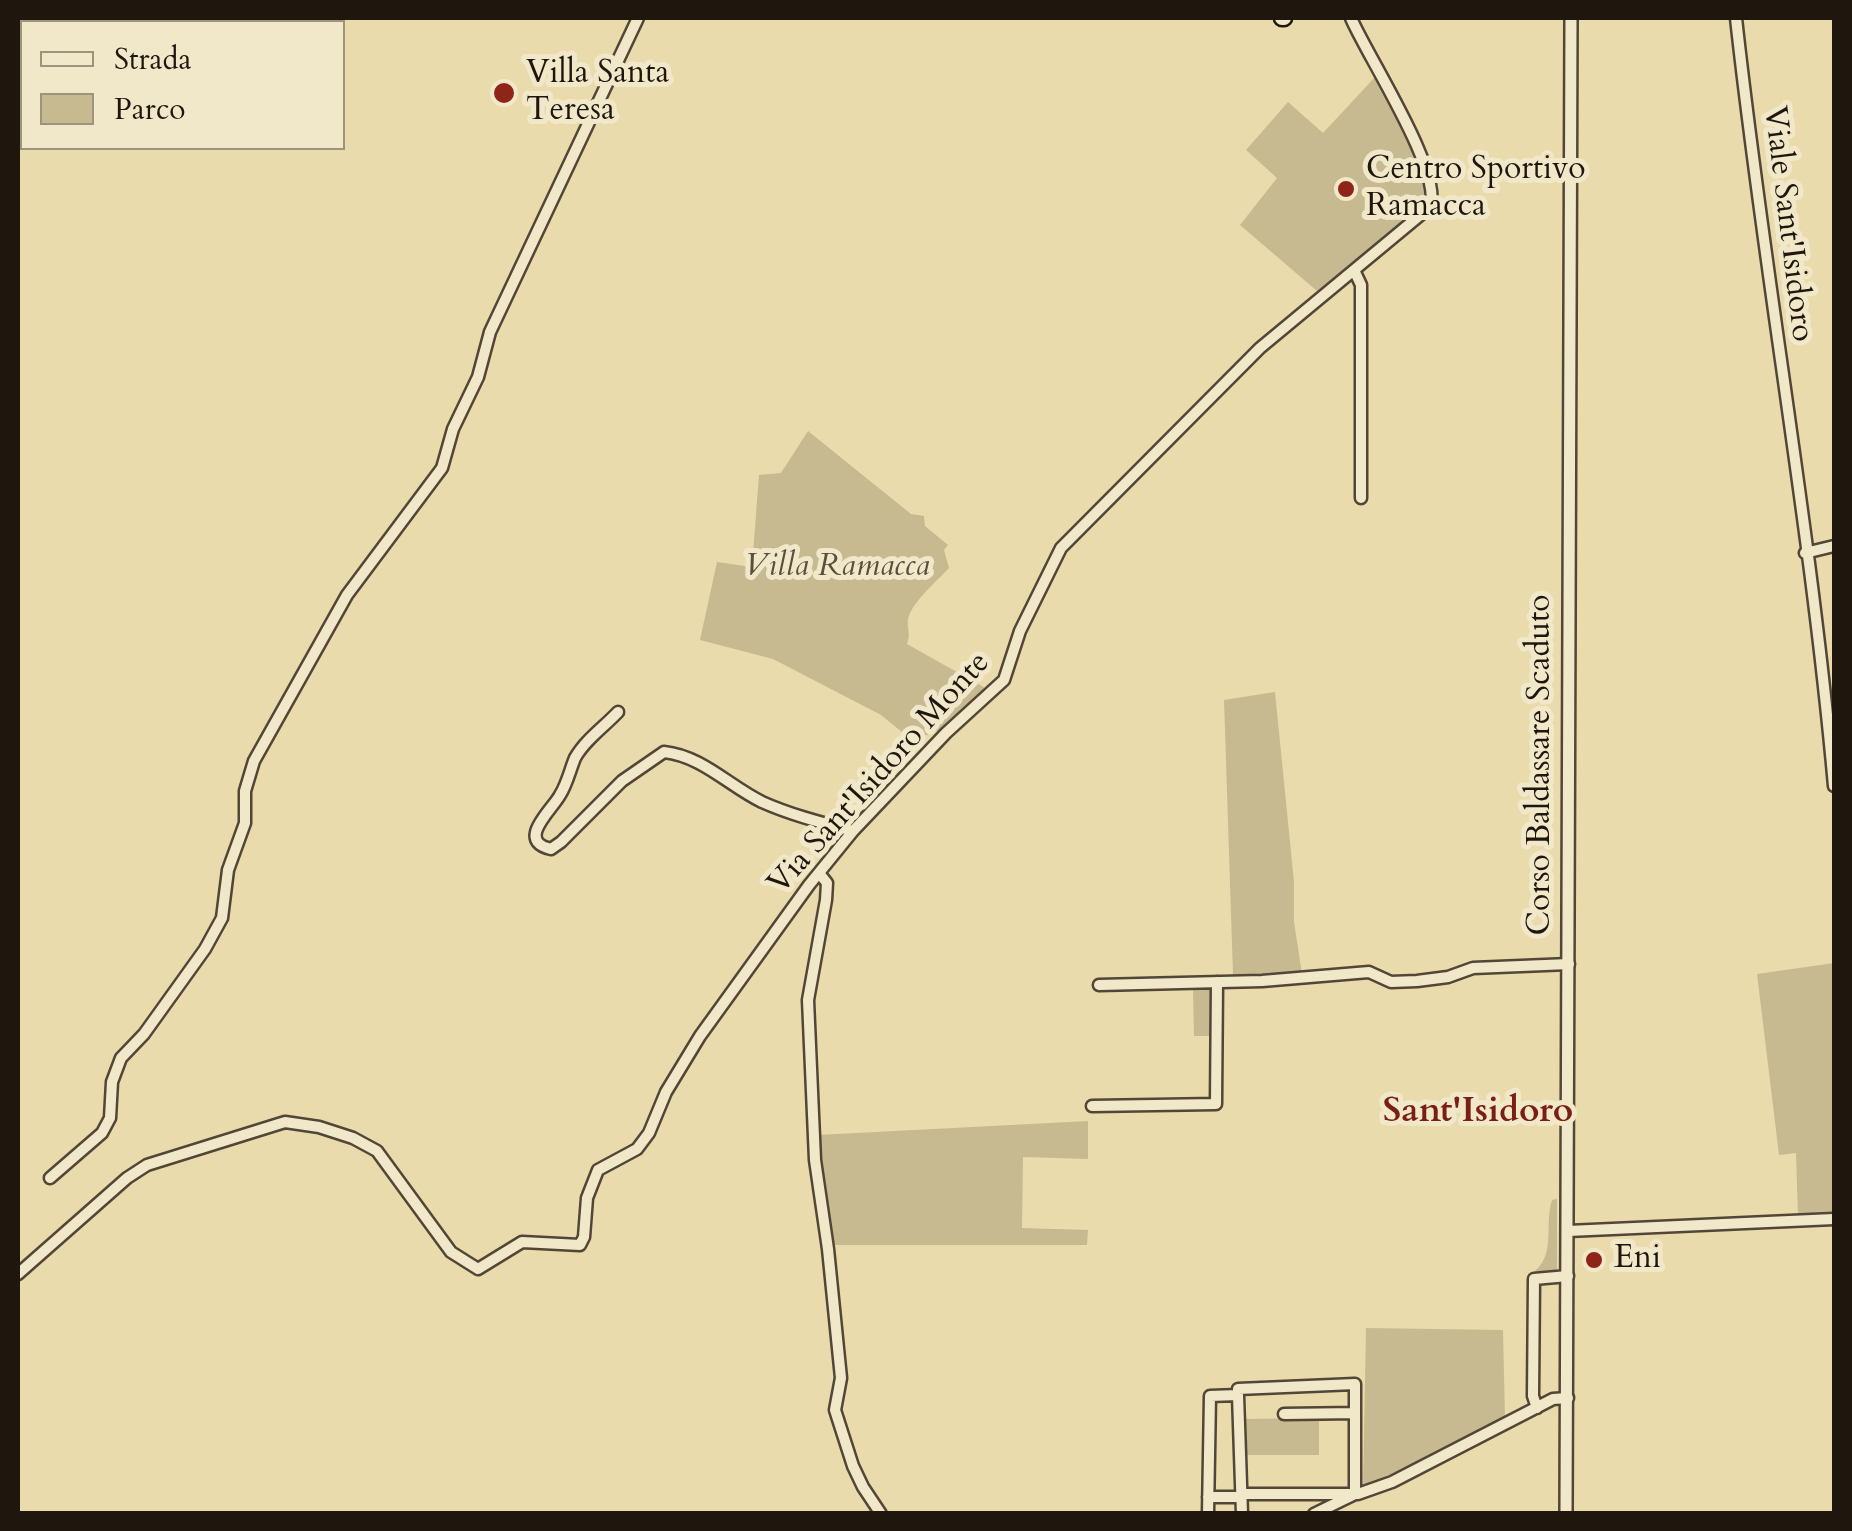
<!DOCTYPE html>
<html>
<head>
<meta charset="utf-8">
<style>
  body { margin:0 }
  #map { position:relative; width:1852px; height:1531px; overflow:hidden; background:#eadbac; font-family:Cardo,serif }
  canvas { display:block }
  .frame { position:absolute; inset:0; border:20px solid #1f160e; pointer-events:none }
  .legend { position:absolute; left:20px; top:20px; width:325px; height:130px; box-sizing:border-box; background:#f1e8c9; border:2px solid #9d947e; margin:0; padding:12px 18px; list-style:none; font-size:30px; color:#1f160e }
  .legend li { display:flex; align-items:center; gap:20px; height:50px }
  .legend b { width:50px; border:2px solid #9d947e }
</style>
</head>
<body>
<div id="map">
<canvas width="1852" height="1531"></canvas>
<div class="frame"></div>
<ul class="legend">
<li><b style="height:12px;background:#f1e8c9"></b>Strada</li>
<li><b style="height:28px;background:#c7ba91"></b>Parco</li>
</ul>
</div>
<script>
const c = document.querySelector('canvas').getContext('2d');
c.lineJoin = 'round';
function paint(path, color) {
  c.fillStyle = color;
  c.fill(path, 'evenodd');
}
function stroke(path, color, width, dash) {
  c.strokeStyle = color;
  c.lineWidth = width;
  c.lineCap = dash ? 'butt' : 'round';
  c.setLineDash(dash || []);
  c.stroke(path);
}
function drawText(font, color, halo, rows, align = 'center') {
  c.font = font + ' Cardo,serif';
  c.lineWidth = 10;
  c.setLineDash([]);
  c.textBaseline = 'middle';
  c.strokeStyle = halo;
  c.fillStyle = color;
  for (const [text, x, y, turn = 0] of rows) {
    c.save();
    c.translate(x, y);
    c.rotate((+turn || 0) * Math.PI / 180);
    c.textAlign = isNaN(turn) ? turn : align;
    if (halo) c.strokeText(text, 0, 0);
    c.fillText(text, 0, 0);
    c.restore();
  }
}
const green = new Path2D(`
  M1376 76 1402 124 1428 200 1426 206 1317 291 1240 225 1277 178 1246 150 1288 102 1323 133Z
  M808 431 911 514 924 516 925 526 948 545 944 550 949 568C936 582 910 604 908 620 907 630 911 634 907 644L987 689 948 726 913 741 881 715 773 659 700 640 717 562 752 567 759 475 781 473Z
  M1275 692 1294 882V922L1302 974 1233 975 1224 700Z
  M1834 963V1215L1798 1217 1796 1153 1779 1155 1757 974Z
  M1193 989H1211V1036H1194Z
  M1088 1121V1159L1023 1157 1022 1228 1088 1230 1087 1245H830L819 1184 817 1135Z
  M1557 1199V1271H1535C1556 1253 1544 1224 1552 1200Z
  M1366 1328 1503 1330 1505 1420 1363 1487Z
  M1319 1418V1455H1241V1419Z`);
const minor = new Path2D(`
  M1736 18C1764 274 1811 529 1834 786
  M1354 270 1361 285V498
  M1805 553 1834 546
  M618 712C604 727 585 740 575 758 570 770 567 784 560 795 552 810 515 841 551 849L561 842 622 781 664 752C702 756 729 786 762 802 791 815 823 823 853 831
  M819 873 827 883 826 900 808 1000 815 1160 828 1249 841 1378 835 1410 853 1466 863 1487 881 1514
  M1099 985 1262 981 1369 972 1391 982 1417 981 1448 977 1473 968 1569 964
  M1092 1106 1216 1104 1217 982
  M50 1178 102 1133 110 1118 112 1082 121 1058 144 1034 205 949 222 918 228 870 245 823V791L254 761 347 595 442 468 453 429 478 377 490 332 638 18
  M1568 1231 1834 1219
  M18 1274 127 1178 147 1165 285 1122 319 1127 353 1138 377 1151 451 1252 478 1269 522 1242 580 1245 584 1237 587 1198 598 1170 637 1149 649 1133 666 1092 700 1036 809 885 853 831 946 733 1004 680 1020 631 1061 548 1260 348 1430 207C1444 173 1366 54 1351 18
  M1238 1395 1242 1514
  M1537 1408 1533 1396 1534 1279 1568 1276
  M1284 1414 1355 1413
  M1241 1494H1358L1392 1482 1553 1399 1568 1398
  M1208 1497H1241
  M1208 1514 1210 1396 1238 1395V1389L1355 1384V1494L1314 1514`);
const tertiary = new Path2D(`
  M1566 1514 1571 18`);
const secondary = new Path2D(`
  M1282 18H1284`);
const markers = [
  [504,93,12,"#8f2418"],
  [1346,189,10,"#8f2418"],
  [1594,1260,10,"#8f2418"]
];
const poiNames = [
  ["Villa Santa",526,75],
  ["Teresa",526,112],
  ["Centro Sportivo",1366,171],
  ["Ramacca",1366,208],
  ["Eni",1614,1260]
];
const streetNames = [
  ["Viale Sant'Isidoro",1787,224,83],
  ["Corso Baldassare Scaduto",1542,765,-90],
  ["Via Sant'Isidoro Monte",880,774,-48]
];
const parkNames = [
  ["Villa Ramacca",837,568]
];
const neighbourhoodNames = [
  ["Sant'Isidoro",1478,1113]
];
paint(green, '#c7ba91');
stroke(minor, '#524736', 15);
stroke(tertiary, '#524736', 16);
stroke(secondary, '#1f160e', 19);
stroke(minor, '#f1e8c9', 10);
stroke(tertiary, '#f1e8c9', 11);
stroke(secondary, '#f1e8c9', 14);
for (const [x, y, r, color] of markers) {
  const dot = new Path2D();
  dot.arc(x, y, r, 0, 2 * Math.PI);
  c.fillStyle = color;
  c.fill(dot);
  stroke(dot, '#f1e8c9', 4);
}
drawText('32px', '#1f160e', '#f1e8c9', poiNames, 'left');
drawText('32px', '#1f160e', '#f1e8c9', streetNames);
drawText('italic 32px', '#5a4f3c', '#f1e8c9', parkNames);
drawText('bold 35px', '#7a1f14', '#f1e8c9', neighbourhoodNames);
</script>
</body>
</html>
